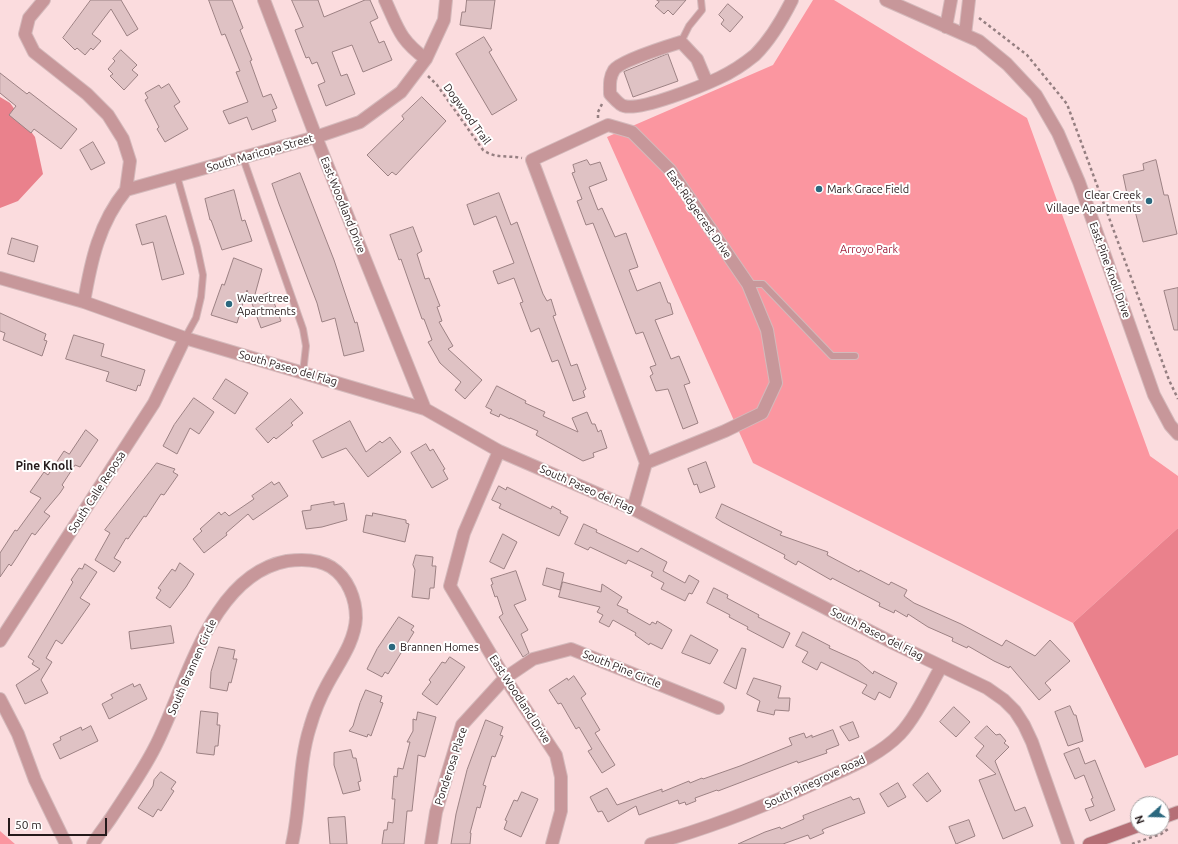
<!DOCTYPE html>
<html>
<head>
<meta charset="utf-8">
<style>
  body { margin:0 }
  #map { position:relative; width:1178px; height:844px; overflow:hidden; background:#fbdcde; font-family:Ubuntu,sans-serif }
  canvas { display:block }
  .north { position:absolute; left:1130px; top:796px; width:40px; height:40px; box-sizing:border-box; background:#fff; border:1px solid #a8a3a4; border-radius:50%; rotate:250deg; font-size:11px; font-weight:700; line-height:16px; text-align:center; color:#251a1b }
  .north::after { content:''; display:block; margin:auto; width:14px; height:18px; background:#2b687e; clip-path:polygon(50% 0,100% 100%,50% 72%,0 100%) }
  .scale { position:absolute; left:8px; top:818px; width:99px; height:18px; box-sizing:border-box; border:2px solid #251a1b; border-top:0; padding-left:5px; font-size:12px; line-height:14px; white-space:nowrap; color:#251a1b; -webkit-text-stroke:3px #fff; paint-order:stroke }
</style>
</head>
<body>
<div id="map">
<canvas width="1178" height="844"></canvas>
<div class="north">N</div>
<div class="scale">50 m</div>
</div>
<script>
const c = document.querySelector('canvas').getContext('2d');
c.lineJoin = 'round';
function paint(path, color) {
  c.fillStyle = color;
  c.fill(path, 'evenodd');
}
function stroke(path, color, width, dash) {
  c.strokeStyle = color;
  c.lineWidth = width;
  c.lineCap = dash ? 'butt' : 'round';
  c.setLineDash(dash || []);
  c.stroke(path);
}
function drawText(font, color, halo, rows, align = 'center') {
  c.font = font + ' Ubuntu,sans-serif';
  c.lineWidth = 4;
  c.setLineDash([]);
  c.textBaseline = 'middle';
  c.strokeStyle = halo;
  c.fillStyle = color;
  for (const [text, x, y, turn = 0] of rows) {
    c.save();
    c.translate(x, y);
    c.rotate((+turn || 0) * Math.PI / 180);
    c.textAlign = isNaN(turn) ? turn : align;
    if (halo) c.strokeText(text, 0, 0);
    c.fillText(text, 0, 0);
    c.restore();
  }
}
const green = new Path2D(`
  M813 0H834L1027 118 1150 456 1178 476V528L1073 623 753 463 607 137 773 65Z
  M0 831 15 844H0Z`);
const forest = new Path2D(`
  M0 97 10 103 35 137 43 174 18 201 0 208Z
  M1178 528V755L1145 768 1073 623Z`);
const building = new Path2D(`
  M91 0H121L138 29 127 36 111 9 92 34 101 41 93 50 91 48 85 55 77 48 75 50 63 38Z
  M209 0H232L243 28 240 30 252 60 250 61 263 97 271 94 277 108 272 110 276 121 252 130 247 117 229 124 223 111 248 102 236 72 240 71 225 34 222 35Z
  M292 0H318L324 17 365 0H370L378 18 370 22 379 43 384 41 392 60 363 72 352 45 332 52 341 76 347 74 355 94 326 106 318 85 325 82 317 62 312 64 309 57 306 58 295 30 303 27Z
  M467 0H495L491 29 460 25 462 12H465Z
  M657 0H686L673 15 668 10 664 14 655 6 659 2Z
  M728 4 743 17 730 32 721 24 724 20 719 15Z
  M484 37 492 50 489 52 517 100 492 115 456 54Z
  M121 50 137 65 132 70 138 75 124 90 110 76 113 74 108 69 115 61 113 59Z
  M668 54 678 81 633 97 624 72Z
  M0 73 27 94 29 92 77 129 61 149 34 129 31 133 9 115 16 106 0 93Z
  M169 84 180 102 174 106 188 129 165 142 157 129 159 127 145 100 148 98 145 93 159 85 161 88Z
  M422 97 446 121 396 175 392 172 388 176 367 155 404 119 402 116Z
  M93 142 105 163 91 170 80 150Z
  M587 160 590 165 600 162 607 180 589 187 598 210 602 208 615 237 626 233 638 267 629 270 637 291 660 282 668 303H670L673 314 655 320 671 359 679 356 690 383 684 385 698 423 683 429 668 389 656 391 650 376 653 374 650 367 656 365 643 332 636 334 593 223 586 225 577 201 582 199 572 173 575 172 573 165Z
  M1156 160 1164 195H1168L1177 234 1143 242 1134 207 1130 208 1123 175 1144 170 1143 164Z
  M300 173 334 260 355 323 357 322 364 351 344 356 335 318 322 322 317 303 279 204 272 184Z
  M234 190 242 221 245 220 252 241 222 250 211 220H210L205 199Z
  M499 193 511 225 517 222 543 294 547 301 551 299 556 315 553 316 571 366 577 364 586 389 583 391 585 397 573 401 558 360 552 362 539 328 531 332 520 303 523 302 514 278 498 284 493 271 514 263 496 216 474 225 467 205Z
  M166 216 184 274 162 280 153 242 142 245 136 225Z
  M413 227 422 251 417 254 425 279 429 278 440 306 437 307 442 321 439 322 453 346 448 349 482 380 465 399 455 390 461 382 440 363 428 342 432 340 424 319H422L401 259 399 260 390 235Z
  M12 238 38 246 34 262 8 254Z
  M234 258 262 269 254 298 270 292 281 321 261 328 247 290 237 323 211 315 222 284 224 285Z
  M1178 288V330H1174L1164 291Z
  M0 313 46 334 44 340 47 341 42 356 3 340 5 333 0 331Z
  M74 335 104 344 101 356 145 370 140 386 138 385 136 391 106 381 109 372 66 359Z
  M226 379 248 393 235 414 213 399Z
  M497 386 526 401 525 403 545 412 543 416 578 432 572 418 587 412 592 424H595L598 432 601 430 607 448 593 453 594 457 583 461 536 435 538 431 510 418V419L500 414 499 417 490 413 492 410 486 407Z
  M194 398 214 412 199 434 190 428 177 454 163 446 174 425Z
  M291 399 303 413 291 423 293 425 276 439 274 437 268 443 256 429Z
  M350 421 366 452 380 441 382 443 390 437 401 452 368 477 346 448 322 458 313 441Z
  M86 430 98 440 80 467 75 465 62 485 64 487 60 493 44 512 50 516 35 535 32 533 17 557 11 566 9 564 0 577V553L15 530 17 531 41 498 30 492 44 472 48 475 64 451 69 454Z
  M426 444 430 451 433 449 445 469 443 470 448 479 432 488 411 453Z
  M706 462 715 487 700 493 697 484 694 485 688 469Z
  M157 463 175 469 173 472 178 475 164 495 161 494 146 517 144 516 128 539 126 538 114 558 121 562 114 572 95 560 110 533 105 530Z
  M272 482 274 485 279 482 288 496 253 520 248 514 226 533 227 535 204 553 193 539 202 531 200 529 219 512 221 515 225 512 229 516 254 499 252 496Z
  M499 486 506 490 507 487 551 509 552 506 561 511 560 513 568 517 559 536 499 508 501 504 492 500Z
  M334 502V505L344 503 347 520 322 527 306 529 302 511 311 510V506Z
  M722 504 782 532 780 535 828 552 827 555 859 572 860 570 889 585 891 582 907 590 904 596 914 603 961 624 1002 646 1006 640 1035 656 1050 640 1070 661 1045 683 1051 690 1039 700 1010 666 1009 668 994 661 968 646 967 648 952 641 953 638 928 627 908 614 907 617 895 610 894 613 879 606 880 603 832 578 831 580 798 561 796 565 784 558 785 555 722 522 716 518Z
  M373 513 406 520V523L409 524 405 542 363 532 366 515 372 516Z
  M584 524 597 530 596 532 638 552 641 548 667 562 663 571 685 583 689 575 699 581 692 594 689 593 685 601 661 589 664 583 651 576 653 572 628 560 626 564 590 547 588 550 575 544Z
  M503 534 517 542 504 569 490 562Z
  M416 555 433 557 432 566H436L434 588H430L429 599 412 597 415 570 413 565Z
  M180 563 194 574 186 587 170 608 156 598 161 590 158 588 172 569 175 571Z
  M85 564 97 572 80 598 90 604 62 644 56 640 46 658 52 662 41 680 48 693 25 704 16 685 40 669 32 664 34 661 28 657 73 582 71 580 79 568 82 569Z
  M547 568 564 573 560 590 543 585Z
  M516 571 526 600 514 605 528 630 521 634 529 653 523 657 499 617 503 614 497 596 495 597 491 585 493 584 491 579Z
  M563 582 601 592 602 584 622 597 617 605 628 610 627 612 650 625 652 622 656 624 657 621 672 630 662 649 650 643 649 645 635 635 636 633 613 620 609 627 599 622 603 615 597 612 600 607 559 597Z
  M714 588 728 595 727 598 759 615 758 617 790 633 783 648 747 629 748 627 729 617 730 615 707 603Z
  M399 617 414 626 411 630 414 632 388 674 385 672 382 677 367 669 377 649Z
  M171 626 174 643 131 649 129 632Z
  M803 632 830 646 829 648 858 661 873 674 874 671 897 683 890 698 879 692 875 700 862 693 867 685 821 662 817 670 802 662 808 652 796 646Z
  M691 635 718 650 710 664 682 653Z
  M219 647 235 650 233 659H237L231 683 229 682 227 691 210 688 211 672Z
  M742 648 746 649 736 689 724 683Z
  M450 657 465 667 437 705 422 694 431 682 429 680 435 672 442 662 445 663Z
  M574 676 586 694 581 698 600 730 595 733 615 765 602 773 588 751 592 749 579 727 576 729 561 703 558 704 549 690 567 678 568 680Z
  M754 678 781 686 778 698H790L789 711 775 710 774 715 757 711 760 701 747 694Z
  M133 684 134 687 140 684 147 699 109 719 102 704 113 698 111 695Z
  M366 690 382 696 380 702 383 703 371 736 368 734 367 737 349 731 353 726 360 703Z
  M1070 706 1074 715H1076L1083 741 1068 746 1055 712Z
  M954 707 970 722 956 737 940 722Z
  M201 711 218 713 217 725H220L218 746H215L214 755 197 753Z
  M418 712 436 717 425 757 418 755 412 811H407L404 844H382L384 830H387L388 822 393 823 395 799H392L394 776 397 777 398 768 403 769 410 742H407L413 731V719L416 720Z
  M486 720 503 727 500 735 503 736 495 757 492 756 488 769 483 785 486 786 480 808 477 807 470 833H471L470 844H451L456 814 467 770Z
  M853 722 859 737 849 741 840 727Z
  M91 726 98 741 60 759 53 744 61 740 60 737 81 727 82 730Z
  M987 726 996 735 1000 734 1006 741 1004 743 1009 747 995 761 1015 811 1025 807 1033 826 1003 839 979 780 996 774 976 756 984 746 975 738Z
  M833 730 839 745 826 750 827 753 798 763 797 761 718 791 717 790 695 798 696 801 686 805 685 802 679 804 678 800 639 815 636 806 608 822 602 811 598 812 590 797 607 788 617 805 662 789V792L689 781 690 783 702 778 703 779 740 766 792 745 789 738 804 733 806 738 812 735V737Z
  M1079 748 1085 764 1095 760 1115 810 1090 821 1085 809 1094 806 1091 799 1093 798 1084 775 1075 779 1064 754Z
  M351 750 353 758H356L361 781 358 782 360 790 343 794 334 765V753Z
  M161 772 176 782 171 789 174 791 161 811 158 809 153 817 138 808 153 786 154 780Z
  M928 773 941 791 927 802 913 785Z
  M898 783 906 797 888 807 880 794Z
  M522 792 538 799 521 837 504 829 507 821 505 820 514 800 517 801Z
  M851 797 853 800 859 798 865 813 826 828 822 830 824 833 810 839 808 835 783 844H738L765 832 780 827 781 829 804 819 803 816Z
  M345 817 347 844H330L328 818Z
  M969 820 975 836 956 844 949 827Z`);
const path = new Path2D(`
  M979 18 1027 55 1067 104 1169 380 1178 399
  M428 76 437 85 483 150C496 159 507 155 522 158
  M598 118V112L602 104
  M1132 844 1161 834 1168 829`);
const lane = new Path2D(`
  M681 42 689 26 702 10 701 0
  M243 158 303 329 306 346 303 373
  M177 176 197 247 203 275 201 297 196 318 185 338
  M748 284H763L832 356H855`);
const street = new Path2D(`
  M44 0 29 18 25 34 34 52 87 94 108 115 123 139 130 161 126 190
  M264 0 316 137 425 409
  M385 0C398 28 399 39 426 59
  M886 0 979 41 1007 64 1036 95 1058 133 1079 182 1154 395 1170 425 1178 434
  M946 27 951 0
  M965 35 969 0
  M707 83 697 59 681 42C668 46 620 61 614 70 609 78 610 85 610 94 614 98 619 105 624 106 641 111 702 86 719 78 732 72 744 64 755 55 771 39 782 20 792 0
  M0 278 84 302 185 338 425 409 499 451 633 509 895 644 987 688 1004 700 1015 711 1024 725 1032 742 1068 844
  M84 302C91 261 99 223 126 190L316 137 360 122 401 92 426 59 444 20 446 0
  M499 451 464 533 450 586 505 678 556 755 561 777V811L552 844
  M633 509 646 463 532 160 608 125 632 132 670 170 748 284 767 330 776 383 762 413 725 431 646 463
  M0 641 154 403 185 338
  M0 699 18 734 35 780 66 844
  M93 844C98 835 105 827 111 818 126 795 143 771 155 747 186 687 210 575 287 561 302 559 318 559 331 567 348 578 356 599 356 618 355 642 338 664 327 685 320 698 314 713 310 727 298 765 301 805 292 844
  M431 844 436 812 462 725 505 678 533 659 571 649 718 708
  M651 844C711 828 768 805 824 779 850 767 880 755 900 734 916 717 929 688 941 667`);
const secondary = new Path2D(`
  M1162 818 1178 812
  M1089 844 1138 826`);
const markers = [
  [819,189,4,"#2b687e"],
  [1149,201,4,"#2b687e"],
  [229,304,4,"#2b687e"],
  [392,647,4,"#2b687e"]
];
const streetNames = [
  ["Dogwood Trail",467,114,54],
  ["South Maricopa Street",260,153,-16],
  ["East Woodland Drive",343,205,68],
  ["East Ridgecrest Drive",699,214,55],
  ["East Pine Knoll Drive",1110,270,70],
  ["South Paseo del Flag",288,368,16],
  ["South Paseo del Flag",587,489,24],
  ["South Calle Reposa",97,492,-57],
  ["South Paseo del Flag",877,634,27],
  ["South Brannen Circle",192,667,-66],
  ["South Pine Circle",622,669,22],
  ["East Woodland Drive",520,699,57],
  ["Ponderosa Place",451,766,-72],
  ["South Pinegrove Road",815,782,-25]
];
const poiNames = [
  ["Mark Grace Field",827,189],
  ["Clear Creek",1141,195,"right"],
  ["Village Apartments",1141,208,"right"],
  ["Wavertree",237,298],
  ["Apartments",237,311],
  ["Brannen Homes",400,647]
];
const parkNames = [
  ["Arroyo Park",869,249]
];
const neighbourhoodNames = [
  ["Pine Knoll",44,466]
];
paint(green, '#fb96a0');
paint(forest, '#ea818c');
paint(building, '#dfc2c4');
stroke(building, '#9c8183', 1);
stroke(lane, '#d4b9bb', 8);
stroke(street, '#d4b9bb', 14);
stroke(secondary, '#d4b9bb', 14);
stroke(path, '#957f81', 2.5, [3, 3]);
stroke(lane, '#c7979a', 6);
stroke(street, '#c7979a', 12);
stroke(secondary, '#b56f76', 12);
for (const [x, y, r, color] of markers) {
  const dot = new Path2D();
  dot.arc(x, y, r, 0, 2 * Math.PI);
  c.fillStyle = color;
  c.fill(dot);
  stroke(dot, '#fff', 1.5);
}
drawText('11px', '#251a1b', '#fff', streetNames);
drawText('11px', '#251a1b', '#fff', poiNames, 'left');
drawText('11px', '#9d203c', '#fff', parkNames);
drawText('bold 12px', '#251a1b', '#fff', neighbourhoodNames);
</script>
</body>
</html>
